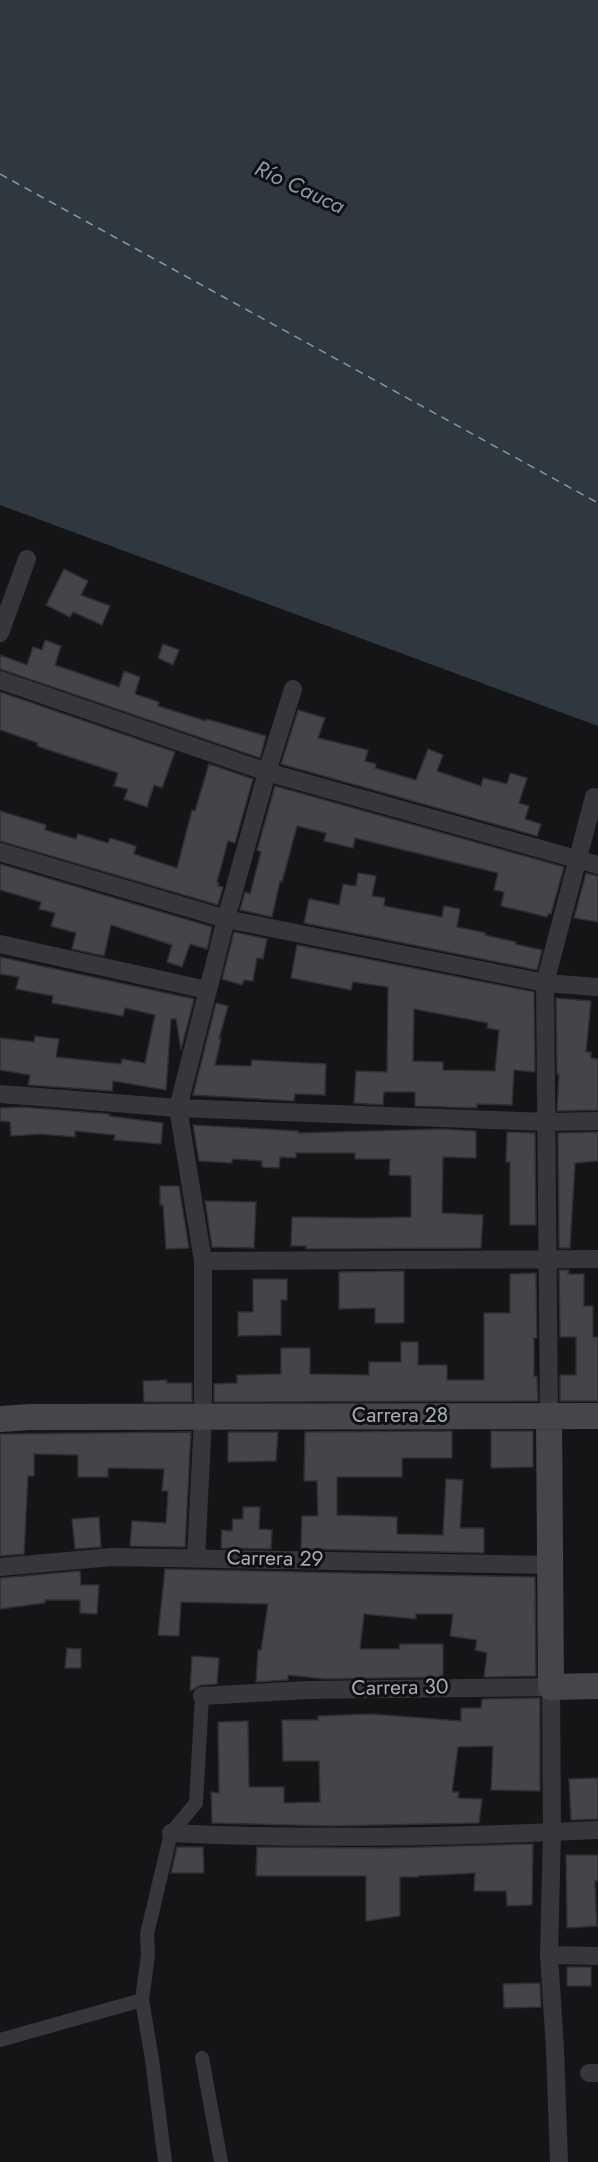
<!DOCTYPE html>
<html>
<head>
<meta charset="utf-8">
<style>
  body { margin:0 }
  canvas { display:block; background:#151517 }
</style>
</head>
<body>
<canvas width="598" height="2162"></canvas>
<script>
const c = document.querySelector('canvas').getContext('2d');
c.lineJoin = 'round';
function paint(path, color) {
  c.fillStyle = color;
  c.fill(path, 'evenodd');
}
function stroke(path, color, width, dash) {
  c.strokeStyle = color;
  c.lineWidth = width;
  c.lineCap = dash ? 'butt' : 'round';
  c.setLineDash(dash || []);
  c.stroke(path);
}
function drawText(font, color, halo, rows, align = 'center') {
  c.font = font + ' Jost,sans-serif';
  c.lineWidth = 6;
  c.setLineDash([]);
  c.textBaseline = 'middle';
  c.strokeStyle = halo;
  c.fillStyle = color;
  for (const [text, x, y, turn = 0] of rows) {
    c.save();
    c.translate(x, y);
    c.rotate((+turn || 0) * Math.PI / 180);
    c.textAlign = isNaN(turn) ? turn : align;
    if (halo) c.strokeText(text, 0, 0);
    c.fillText(text, 0, 0);
    c.restore();
  }
}
const water = new Path2D(`
  M0 0H598V726L0 505Z`);
const ferry = new Path2D(`
  M0 174 598 503`);
const building = new Path2D(`
  M64 569 88 581 81 595 110 606 102 625 73 612 70 617 46 605Z
  M45 640 61 646 55 665 119 687 124 671 140 677 135 694 159 702 158 706 206 721 207 719 266 736 260 758 0 669V655L27 665 33 647 42 650Z
  M163 644 179 650 173 665 158 658Z
  M0 692 175 752 162 788 154 785 147 807 124 799 128 789 114 786 118 773 37 746 38 743 0 730Z
  M298 710 325 718 318 738 368 750 365 761 376 764 375 768 416 780 428 749 443 755 437 771 481 786 483 778 507 784 510 773 527 778 519 803 529 806 525 819 541 824 537 836 281 764Z
  M209 764 253 779 235 843 228 841 217 882 219 883 218 886 223 887 218 905 0 841V811L46 825 45 830 76 839 78 834 108 843 110 838 136 846 134 854 177 868 192 810 195 811Z
  M275 786 564 867 551 914H548L547 917 501 906 504 892 494 890 498 873 355 838 353 848 324 841 326 833 297 826 282 882 280 881 272 917 240 910 245 892 250 894 261 852 257 850Z
  M0 864 212 927 207 949 190 944 182 967 167 962 172 945 111 925 104 956 72 949 76 933 51 926 55 913 39 909 41 902 0 890Z
  M358 873 376 876 372 896 385 898 384 906 442 917 444 906 460 909 457 927 486 933 485 935 516 942 515 944 542 950 537 970 304 923 309 899 339 905 343 884 356 886Z
  M586 873 598 876V922L574 918Z
  M234 932 267 939 263 959 257 958 253 981 244 980 242 985 222 979Z
  M297 945 534 992 535 1072 514 1070 512 1105 477 1104V1108L415 1106V1092H384L383 1105 354 1103 356 1071 387 1072 388 987 353 982 351 990 291 978ZM414 1009 488 1023 487 1028 499 1030 495 1071 443 1070V1062L413 1061Z
  M0 957 194 999 181 1050 176 1019H171L166 1090 113 1081 112 1091 28 1085 30 1075 0 1070V1038L34 1042 35 1036 59 1039 56 1057 121 1064 122 1059 145 1063 155 1015 125 1008 123 1016 52 1003 53 996 16 989 19 977 0 974Z
  M556 998 591 1001 586 1052H591V1058L598 1059V1110L557 1111 559 1074H557Z
  M216 1003 228 1006 219 1039H221L215 1065 251 1066 252 1060 326 1064 325 1095 295 1094 294 1101 193 1095Z
  M22 1107 109 1114V1116L163 1123 161 1144 114 1140 115 1135 75 1131V1137L40 1134 11 1136 10 1122 0 1121V1108Z
  M193 1125 298 1131V1133L442 1129 476 1131V1158L443 1157 442 1213 483 1215 481 1248 306 1249V1246H291L292 1217 367 1218 411 1217V1176L389 1175 390 1159H355V1153H296V1158L280 1157 279 1168 262 1167V1161L232 1159V1163L199 1161Z
  M507 1132 535 1133 536 1225H510V1162H506Z
  M598 1132V1161L575 1163 570 1248H559L558 1133Z
  M160 1186H179L189 1248 166 1249 163 1205H160Z
  M205 1201 256 1202 254 1248 212 1247Z
  M559 1270H569L568 1274H584V1306H593V1337H598V1401H560V1375H576V1337H560Z
  M404 1271V1323H375V1308L339 1309V1272Z
  M536 1273 537 1338H534V1376H537L538 1401 214 1402V1384L237 1383V1375L281 1374V1348H310V1374L369 1375V1362H401V1342H418V1365H447V1380H484V1313H510V1274Z
  M253 1279H287V1300H281V1335L238 1336V1312H253Z
  M167 1380V1383H192V1402H144L143 1381Z
  M452 1431V1458H402V1477H337V1515L397 1517V1534L443 1535 446 1479 463 1480 460 1528H484V1553L301 1549 302 1516H318L317 1481H304L305 1432Z
  M491 1431H533V1467L491 1468Z
  M191 1432 185 1547 130 1546 132 1521 166 1523 168 1491H162L164 1469 108 1468V1477H78V1455L34 1454V1476H28L24 1554 0 1556V1434Z
  M228 1432H278L276 1461 228 1462Z
  M243 1507H260L259 1529 272 1530 271 1549 221 1548 222 1530 232 1531 233 1519H243Z
  M99 1517 101 1547 75 1549 72 1519Z
  M165 1569 535 1577 536 1676 484 1677 487 1653 475 1650 477 1640 450 1636 453 1614H416V1619L364 1614 360 1649H399L400 1644H443V1677L324 1679 288 1675V1680L256 1682 258 1650H261L268 1604 181 1602 179 1636 158 1635Z
  M80 1571 81 1585H99L97 1614 80 1613V1600H45V1603L0 1609V1578Z
  M67 1648 81 1649V1668H65Z
  M192 1656 219 1658 217 1684 201 1685 190 1691Z
  M540 1698V1791L491 1790 493 1746 458 1747 452 1792H459L458 1798 482 1799 479 1823 331 1826 212 1823 211 1792 219 1793 218 1722 248 1721 249 1787H284V1803L320 1802 319 1761H283L282 1720H318V1716L372 1714 461 1721V1708H481L482 1699Z
  M598 1778V1819L571 1820 569 1779Z
  M533 1844 532 1905 507 1906 506 1891H474L475 1873 418 1876V1877H400V1916L366 1921V1876H256L257 1847 385 1848Z
  M177 1847H203L204 1873H171Z
  M566 1855H598V1881H595L597 1926 567 1928Z
  M567 1967H591V1986H567Z
  M540 1983 541 2007 504 2008 503 1984Z`);
const pedestrian = new Path2D(`
  M0 2040 142 2000
  M202 2058 221 2162
  M165 2162 152 2059 142 2000 148 1955 147 1934 171 1833 196 1803 202 1696`);
const minor = new Path2D(`
  M0 633 27 559
  M0 680 267 772 598 865
  M0 852 226 919 545 983 598 987
  M0 944 207 990
  M0 1094 178 1108 546 1122 598 1121
  M203 1261 598 1259
  M549 1417 545 983 594 797
  M196 1558 203 1418V1261L178 1108 226 919 267 772 293 689
  M0 1567 112 1557 550 1565
  M202 1696 307 1690 551 1687 552 1832 549 1955 555 2049 559 2162
  M171 1833C313 1840 456 1837 598 1830
  M549 1955 598 1956
  M589 2073H598`);
const secondary = new Path2D(`
  M549 1417 551 1687 598 1686
  M0 1419 30 1417 598 1416`);
const streetNames = [
  ["Carrera 28",400,1417],
  ["Carrera 29",275,1560,1],
  ["Carrera 30",400,1689,-1]
];
const waterNames = [
  ["Río Cauca",299,189,25]
];
paint(water, '#2f383e');
stroke(ferry, '#829bae', 1.5, [8, 6]);
paint(building, '#44454a');
stroke(building, '#2f2f32', 1.5);
stroke(pedestrian, '#36373b', 14);
stroke(minor, '#36373b', 18);
stroke(secondary, '#45464b', 26);
drawText('21px', '#a8adb6', '#101012', streetNames);
drawText('italic 22px', '#829bae', '#101012', waterNames);
</script>
</body>
</html>
